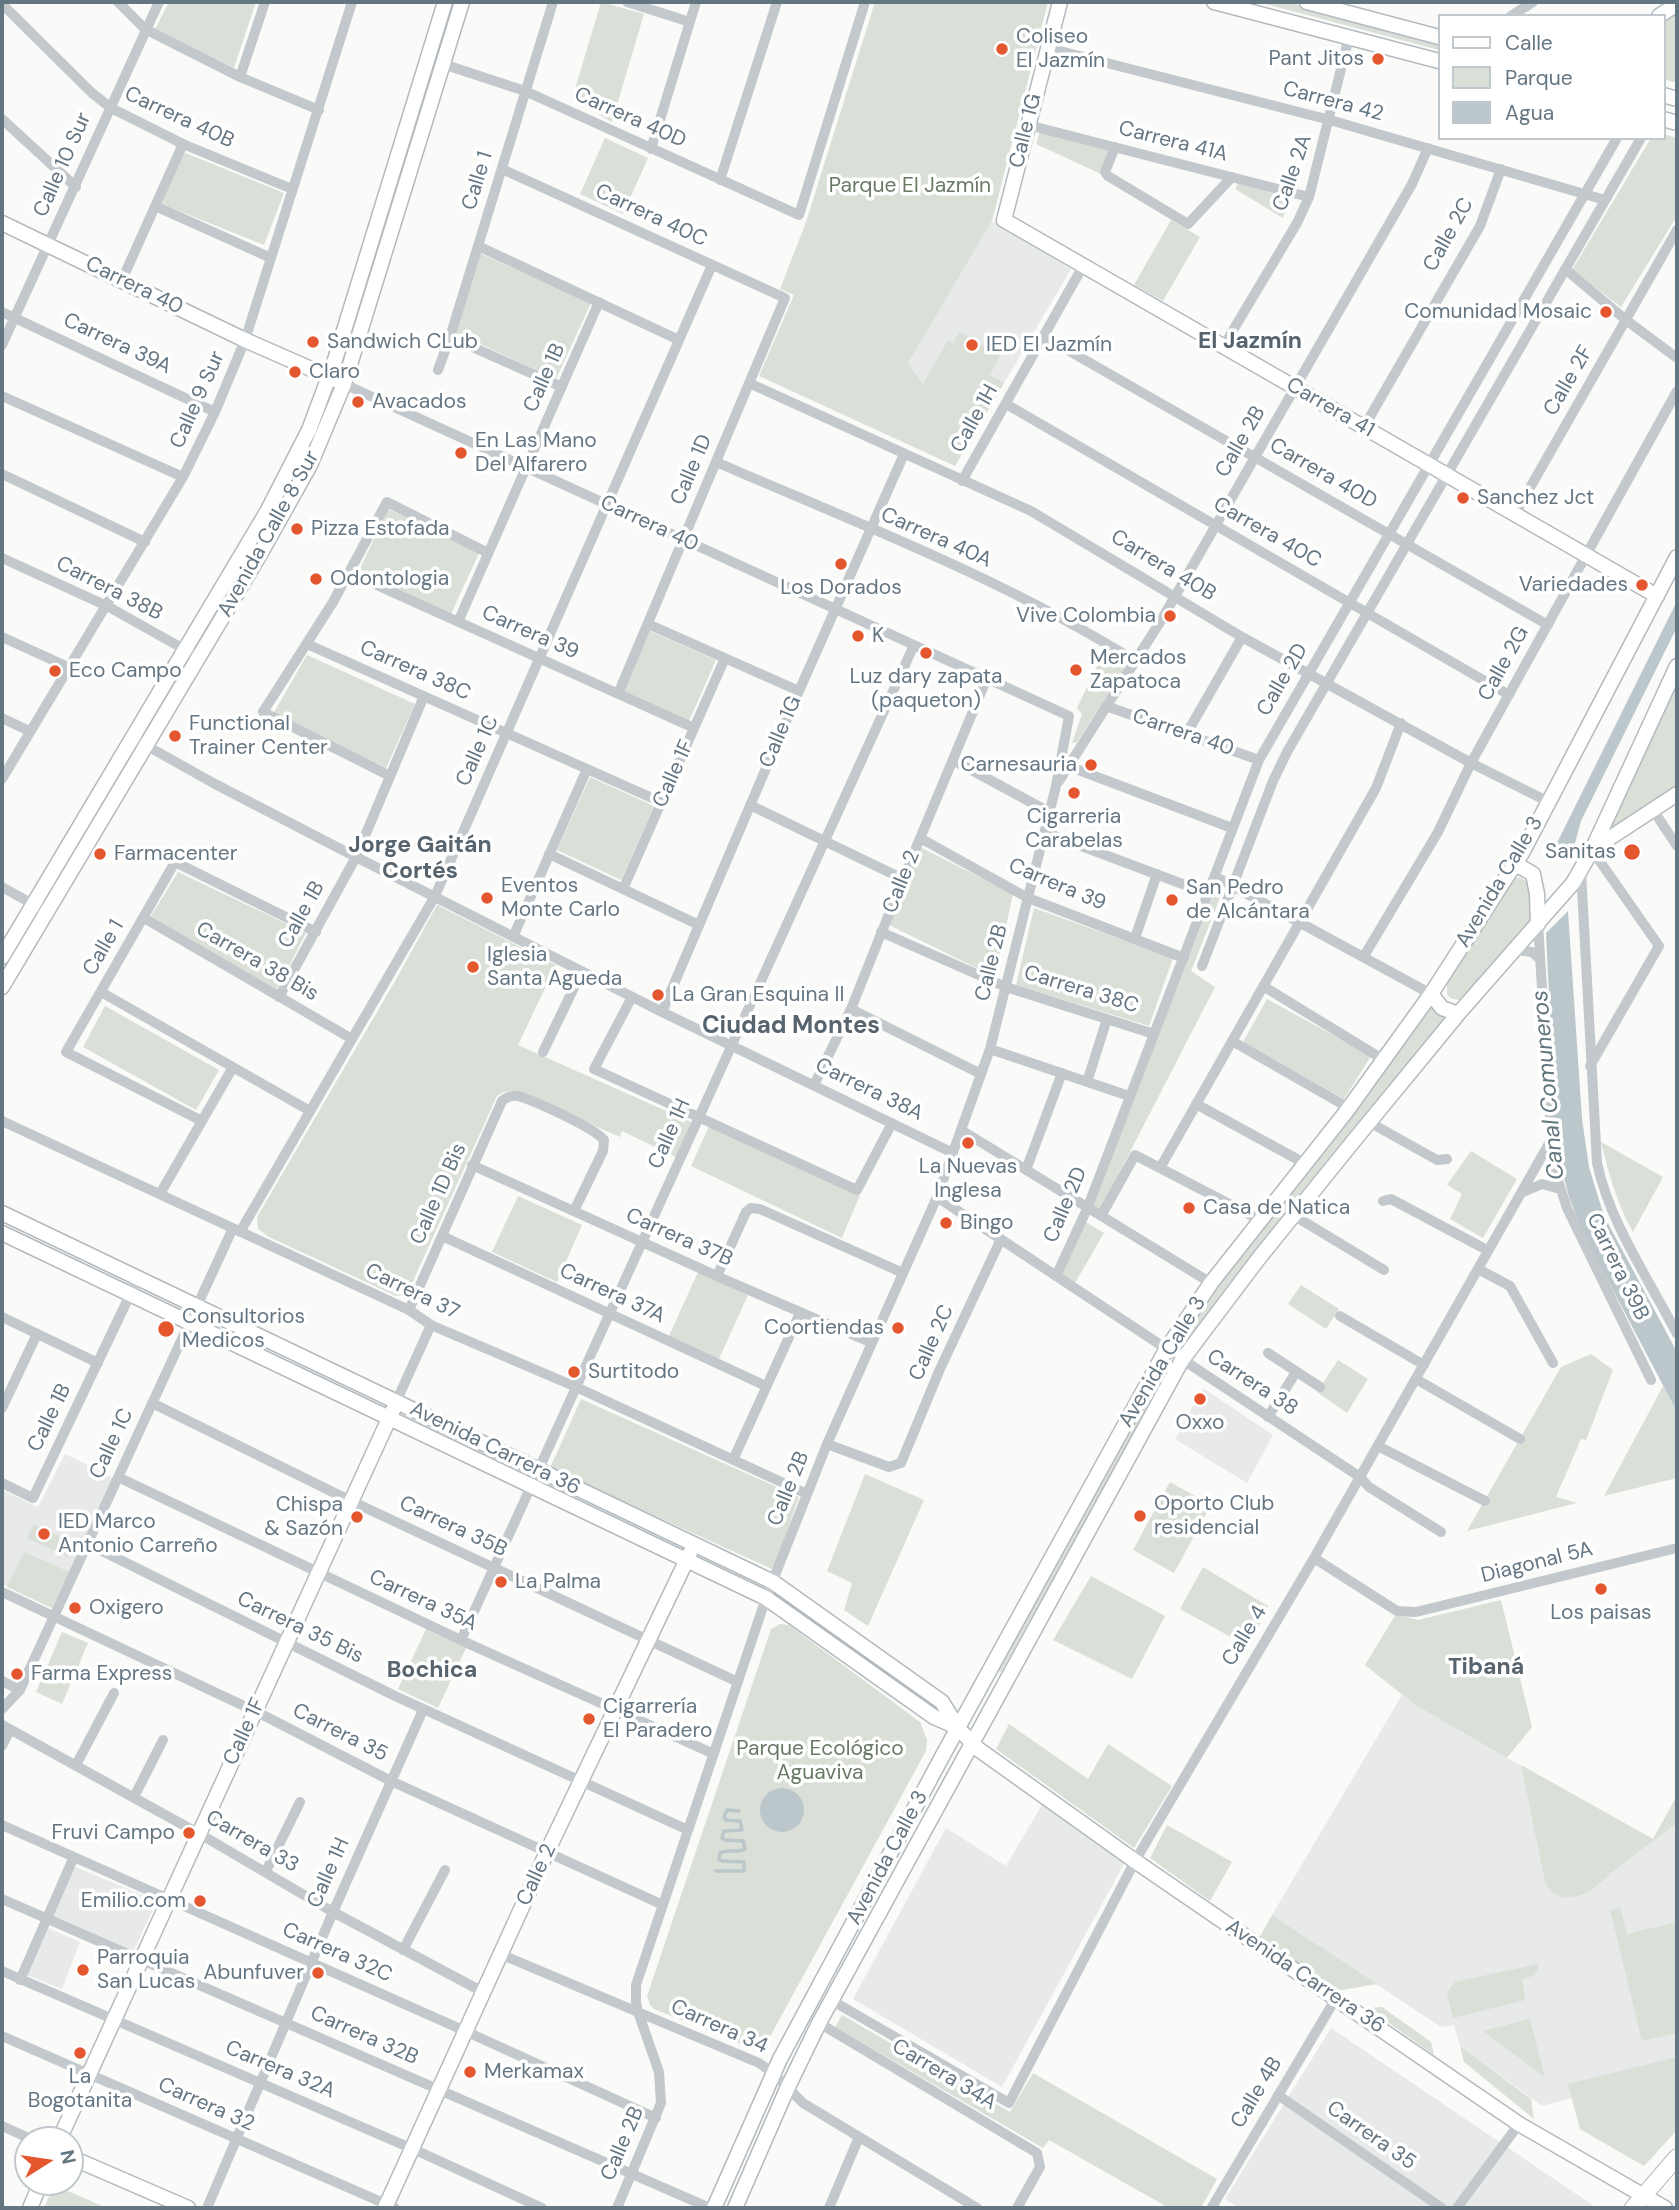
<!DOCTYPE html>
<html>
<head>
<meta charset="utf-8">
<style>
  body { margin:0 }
  #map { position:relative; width:1679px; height:2210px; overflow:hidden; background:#fafaf8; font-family:"DM Sans",sans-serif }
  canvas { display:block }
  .frame { position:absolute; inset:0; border:4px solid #657683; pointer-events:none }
  .legend { position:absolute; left:1438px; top:14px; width:228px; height:126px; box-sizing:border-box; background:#fff; border:2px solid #c1c8cd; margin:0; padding:9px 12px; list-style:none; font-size:21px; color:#657683 }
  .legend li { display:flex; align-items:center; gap:14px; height:35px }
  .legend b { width:35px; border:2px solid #c1c8cd }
  .north { position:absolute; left:14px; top:2126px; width:70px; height:70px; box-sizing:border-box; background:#fff; border:2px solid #c1c8cd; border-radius:50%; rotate:78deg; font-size:19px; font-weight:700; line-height:28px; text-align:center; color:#657683 }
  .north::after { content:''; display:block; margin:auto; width:24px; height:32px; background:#e4572e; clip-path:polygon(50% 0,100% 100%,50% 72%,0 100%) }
</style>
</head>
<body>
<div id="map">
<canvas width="1679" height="2210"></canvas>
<div class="frame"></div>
<ul class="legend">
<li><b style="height:9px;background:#fff"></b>Calle</li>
<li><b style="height:19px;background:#dadfd7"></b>Parque</li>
<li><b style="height:19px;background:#bbc7cb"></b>Agua</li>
</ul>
<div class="north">N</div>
</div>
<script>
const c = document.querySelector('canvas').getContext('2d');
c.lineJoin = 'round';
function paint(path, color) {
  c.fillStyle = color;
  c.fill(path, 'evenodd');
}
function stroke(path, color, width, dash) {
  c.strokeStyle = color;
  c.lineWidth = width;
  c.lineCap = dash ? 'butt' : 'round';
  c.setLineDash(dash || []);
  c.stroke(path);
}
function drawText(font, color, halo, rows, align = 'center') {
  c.font = font + ' "DM Sans",sans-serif';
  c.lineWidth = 7;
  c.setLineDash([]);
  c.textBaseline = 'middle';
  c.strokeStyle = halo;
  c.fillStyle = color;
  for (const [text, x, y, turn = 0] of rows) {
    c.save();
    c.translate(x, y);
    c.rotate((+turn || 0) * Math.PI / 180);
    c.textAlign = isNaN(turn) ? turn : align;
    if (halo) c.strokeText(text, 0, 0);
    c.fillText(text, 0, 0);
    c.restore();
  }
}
const built = new Path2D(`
  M992 221 1071 269 966 448 908 363Z
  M1203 1388 1273 1435 1247 1483 1175 1439Z
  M65 1454 114 1478 52 1608 2 1584V1490L38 1507Z
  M1402 1695 1415 1704 1507 1758 1653 1839 1677 1795V2130L1644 2166 1580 2129 1572 2098 1542 2106 1460 2046 1454 2025 1441 2027 1272 1915Z
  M1043 1803 1125 1862 1002 2087 853 1999 946 1828 1006 1866Z
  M73 1866 157 1901 133 1952 51 1917Z
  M48 1928 80 1942 62 1989 27 1975Z
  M1331 2028 1597 2208H1240L1225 2199Z`);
const green = new Path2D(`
  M169 2H256L234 68 155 29Z
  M601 2 644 14 612 122 572 99Z
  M875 2H1048L992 221 908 363 923 384 948 340 953 343 959 332 1000 355 990 375 1004 383 955 466 759 376 794 295 780 289 806 222Z
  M1258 2H1286L1308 7 1439 42V50Z
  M1677 14V83L1663 79V23Z
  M1040 131 1109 149 1101 174 1036 144Z
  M1663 134 1677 138V216L1621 307 1572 270 1651 138H1663Z
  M605 138 648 158 623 214 580 194Z
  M183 152 284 193 264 245 162 204Z
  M1238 183 1290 198 1283 218 1235 189Z
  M1171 220 1200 237 1163 301 1134 285Z
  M479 253 591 303 556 379 454 332Z
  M388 509 480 551 450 616 358 573Z
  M650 631 716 660 689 721 624 692Z
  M1105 649 1129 663 1077 742 1072 743 1082 714 1077 708Z
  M307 655 415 704 386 768 273 714Z
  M1677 684V786L1608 832Z
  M590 777 654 806 621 880 557 850Z
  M920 847 1013 894 995 977 889 925Z
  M178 872 306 933 276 991 151 916Z
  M1520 877 1528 882 1531 909 1529 927 1463 1001 1450 998 1447 994V982L1514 879Z
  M1213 895 1220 898 1191 971 1215 987 1099 1212 1091 1209Z
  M437 905 556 965 518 1045 691 1122 680 1159 622 1131 620 1137 515 1091 503 1092 497 1096 409 1290 405 1295 396 1296 269 1237 258 1229 257 1217 394 983Z
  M1034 908 1173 958 1149 1026 1016 985Z
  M1267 999 1371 1056 1344 1099 1243 1042Z
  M105 1006 219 1070 196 1110 83 1047Z
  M1433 1006 1448 1016C1358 1123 1267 1230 1186 1344L1179 1340 1215 1285 1357 1107Z
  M709 1126 860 1195 842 1238 691 1166Z
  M1601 1142 1663 1177 1633 1232C1617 1204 1609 1174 1601 1142Z
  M1471 1151 1517 1179 1483 1238 1450 1219 1462 1194 1447 1185Z
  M518 1196 582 1225 557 1282 492 1252Z
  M1084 1221 1104 1233 1075 1283 1062 1275Z
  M698 1272 748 1295 718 1361 668 1338Z
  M1301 1285 1339 1309 1326 1329 1288 1304Z
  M1591 1354 1613 1370 1586 1440 1581 1439 1556 1497 1577 1503 1467 1531 1561 1367Z
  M1338 1360 1368 1379 1347 1413 1317 1392Z
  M1159 1375 1165 1378 1001 1672 996 1670Z
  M1663 1386 1677 1412V1478L1604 1496Z
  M581 1399 799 1497 774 1570 550 1468Z
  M865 1474 924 1500 868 1626 844 1610 852 1583 827 1571Z
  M1170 1482 1211 1505 1174 1573 1133 1550Z
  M34 1524 75 1544 68 1557 27 1538Z
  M24 1552 69 1572 52 1608 7 1587Z
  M1203 1567 1268 1606 1249 1647 1180 1609Z
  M1091 1576 1165 1616 1132 1679 1053 1640Z
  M1501 1600 1532 1727 1507 1758 1414 1704 1365 1665 1396 1614 1418 1620Z
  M780 1624 789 1625 920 1722 927 1740 926 1751 766 2044 756 2050 654 2009 650 2005 647 1996 771 1629Z
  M426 1629 466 1648 438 1708 398 1689Z
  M62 1632 88 1643 62 1704 36 1692Z
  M1009 1724 1088 1779 1108 1744 1172 1786 1134 1848 996 1749Z
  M1521 1765 1653 1839 1677 1796V1823C1656 1838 1636 1853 1616 1869 1606 1877 1596 1888 1585 1893 1568 1901 1551 1899 1545 1881Z
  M1167 1825 1232 1862 1210 1901 1150 1858Z
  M1620 1907 1627 1934 1677 1922V2033L1642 2041 1610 1910Z
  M1272 1915 1377 1984 1337 1991 1259 1938Z
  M1538 1964 1539 1969 1533 1976 1522 1979 1525 2000 1453 2018 1447 1993 1455 1982Z
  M1382 2007 1431 2042 1434 2055 1368 2008Z
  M842 2015 1010 2112 1033 2073 1217 2179 1202 2206 1205 2208H1169L1049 2140 1043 2148 835 2027Z
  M1530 2019V2020L1545 2077 1483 2031Z
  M1460 2046 1531 2099 1534 2119 1464 2062Z
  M1677 2057V2130L1644 2166 1580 2129 1568 2084Z
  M54 2185 107 2208H44Z`);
const water = new Path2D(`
  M1677 601V627L1581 821 1571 858 1552 853Z
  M1568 911 1582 1119 1589 1167 1604 1216 1677 1352V1412L1583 1233 1569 1197 1563 1174 1555 1121 1546 933Z
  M760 1810a22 22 0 1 1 44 0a22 22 0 1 1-44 0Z`);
const stream = new Path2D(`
  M716 1871H744V1862L722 1861 719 1859 720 1853C728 1848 737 1854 745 1849L743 1841 725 1840 722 1838 724 1831 742 1830 740 1821 726 1820 724 1817 727 1810 739 1811`);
const street = new Path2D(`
  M118 2 145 29 240 77 319 110
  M627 2 690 22
  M2 4 92 93 111 108 183 144 292 189
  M1511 16 1533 2
  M1048 48 1330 120 1605 200
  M443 64 525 91 799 215 865 2
  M240 77 265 2
  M2 119 76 187
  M1028 125 1309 197
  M1115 147 1105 172 1108 176 1188 224 1232 177
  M651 149 696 2
  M502 169 785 298 618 694
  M720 180 777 2
  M155 206 271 258
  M478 246 679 340
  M1565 269 1626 320 1677 358
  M122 280 183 144
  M2 312 215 412
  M1043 336 1548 625
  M450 337 562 387
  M2 345 159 2
  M1223 347 1297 223 1309 197 1349 37
  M438 370 450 337 553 2
  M749 383 1031 511 1242 637 1471 763 1547 801
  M344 384 1069 716 1056 786 990 1049 937 1197 827 1444 766 1598 636 1985V2003L638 2012 659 2072 661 2103 617 2208
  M2 396 183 477
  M1006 404 1509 695
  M1364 427 1480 226 1501 169
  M716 462C857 523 1004 579 1135 661
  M2 474 145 542
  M962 481 1083 266
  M1515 514 1677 230
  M2 558 107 606 198 657
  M350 573 694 728
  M458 622 599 302
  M648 624 799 691
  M2 637 68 667
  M307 644 661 802
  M1106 706 1259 760
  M2 718 29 731
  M1187 733 1242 637
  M140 742 215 784 356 857 662 1012 953 1153
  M953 760 1049 812
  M1068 766 1232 828
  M390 776 263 712 333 602 387 502 488 553
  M2 779 183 477 215 412 245 340 352 2
  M1059 781 1162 619 1412 184 1428 148
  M750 805 903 879
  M1653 810 1677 846
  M1044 832 1209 894
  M920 838 1028 898 1184 958
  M549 854 699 925
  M1581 871 1597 1163C1610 1224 1649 1279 1677 1334
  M1216 877 1431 994
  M2 887 47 912
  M623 889 725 658
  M144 918 352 1039
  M1538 924 1553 1165 1567 1208 1651 1380
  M881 932 1006 987 1154 1034
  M513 937 587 769
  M1135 938 1157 874
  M1516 950 1532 952 1540 959
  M1364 956 1438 832 1471 763 1677 391
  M1202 966 1273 781 1287 752 1641 138
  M1263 986 1384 1060
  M101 992 310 1111
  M279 997 356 857 424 696
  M632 997 594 1069 857 1190 892 1123
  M851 1009 981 1074
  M662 1012 799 691 904 454
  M1232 1041 1349 1108
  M990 1049 1129 1096
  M543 1052 582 971
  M1590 1066 1659 946 1592 850
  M1087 1082 1107 1019
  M814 1085 851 1009 903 879 987 678
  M1196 1104 1306 1164
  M2 1121 409 1310 431 1325 576 1387 807 1494
  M202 1121 66 1052 175 862 316 932
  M1369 1122 1437 1160 1447 1159
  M961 1130 1211 1283
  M472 1165 728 1281 872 1343
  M1160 1168 1376 788 1401 723
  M1026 1170 1062 1073
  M1521 1193 1542 1184 1560 1189
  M160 1194 233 1067
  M937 1197 1360 1477 1369 1487 1441 1532
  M1383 1201 1391 1199 1487 1250
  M1293 1215 1384 1270
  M1101 1216 1135 1155 1260 1220
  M240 1232 435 896 712 265
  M442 1236 766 1386
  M1478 1269 1510 1286 1553 1363
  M717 1276 746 1212 751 1208 760 1209 903 1273
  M1056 1276 1087 1209 1259 760 1617 138
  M409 1310 502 1101C507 1097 511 1095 518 1096 535 1101 593 1127 604 1140L603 1151 574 1211
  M1340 1316 1424 1365
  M2 1317 98 1363
  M1268 1353 1320 1387
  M1416 1379 1520 1439
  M396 1402 431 1325
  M152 1403 351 1501 738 1682
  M2 1408 37 1334
  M1268 1417 1296 1372
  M827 1444 889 1467 901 1463 940 1369 1001 1239
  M1378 1446 1485 1501
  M733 1460 800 1313
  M118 1477 467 1643 714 1754
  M2 1483 33 1498 138 1278
  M88 1544 395 1696 688 1830
  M1314 1558 1397 1611 1416 1612 1677 1548
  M2 1592 261 1714 391 1781 663 1905
  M461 1640 914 645
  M2 1681 20 1690
  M2 1709 20 1690 233 1228
  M2 1725 205 1837 333 1912 483 1992
  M2 1746 10 1730
  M76 1765 114 1693
  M134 1797 163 1740
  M2 1825 465 2031 656 2118
  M266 1871 300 1802
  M2 1899 710 2208
  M403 1950 445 1870
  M500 1954 759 2063 773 2073 803 2103 977 2208
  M2 1971 422 2153 542 2208
  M20 1980 73 1859
  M831 2000 1009 2103 1135 1861 1314 1558 1551 1140
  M819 2023 1037 2153 1040 2167 1017 2208
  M2 2036 395 2208
  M1278 2095 1442 2208
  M2 2126 33 2140
  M207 2208 333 1912 423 1710
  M829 2208 859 2137
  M1215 2208 1212 2207 1336 1998
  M1457 2208 1519 2124`);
const secondary = new Path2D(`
  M1060 2 1004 220 1657 596
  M1214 2 1439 61
  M1307 2 1439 37
  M1659 16 1677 4
  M1663 95 1677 99
  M1663 119 1677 123
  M2 223 245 340 336 380
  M1593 849 1677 794
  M1513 867H1521L1533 874 1537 894 1538 924
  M2 957 268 510 309 430 334 363 445 2
  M2 987 259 556 310 465 344 384 462 2
  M1431 994 1442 1008 1458 1014
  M2 1213 773 1582 942 1702 958 1728 978 1749 1135 1861 1519 2124 1665 2208
  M2 1233 766 1598 934 1717 957 1727
  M59 2140 393 1410
  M70 2157 188 2208
  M30 2208 41 2182
  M385 2208 547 1852 690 1553
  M714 2208 780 2059 943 1755 1166 1350 1211 1283 1346 1112 1431 994 1522 853 1677 557
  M735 2208 787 2089 819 2023 1182 1360 1259 1258 1352 1143 1458 1014 1573 883 1592 850 1677 666`);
const primary = new Path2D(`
  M1633 2208 1677 2157`);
const markers = [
  [1002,49,7,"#e4572e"],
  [1378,59,7,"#e4572e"],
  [1606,312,7,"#e4572e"],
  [313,342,7,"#e4572e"],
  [972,345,7,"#e4572e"],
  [295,372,7,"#e4572e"],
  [358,402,7,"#e4572e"],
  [461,453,7,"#e4572e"],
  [1463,498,7,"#e4572e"],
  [297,529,7,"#e4572e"],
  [841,564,7,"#e4572e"],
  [316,579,7,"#e4572e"],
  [1642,585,7,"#e4572e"],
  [1170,616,7,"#e4572e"],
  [858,636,7,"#e4572e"],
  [926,653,7,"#e4572e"],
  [1076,670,7,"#e4572e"],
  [55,671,7,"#e4572e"],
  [175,736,7,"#e4572e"],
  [1091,765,7,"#e4572e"],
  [1074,793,7,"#e4572e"],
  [1632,852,9,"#e4572e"],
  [100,854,7,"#e4572e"],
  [487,898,7,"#e4572e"],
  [1172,900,7,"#e4572e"],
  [473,967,7,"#e4572e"],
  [658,995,7,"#e4572e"],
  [968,1143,7,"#e4572e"],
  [1189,1208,7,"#e4572e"],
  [946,1223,7,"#e4572e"],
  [898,1328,7,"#e4572e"],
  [166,1329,9,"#e4572e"],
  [574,1372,7,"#e4572e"],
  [1200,1399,7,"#e4572e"],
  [1140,1516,7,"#e4572e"],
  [357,1517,7,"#e4572e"],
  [44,1534,7,"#e4572e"],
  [501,1582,7,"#e4572e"],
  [1601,1589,7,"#e4572e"],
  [75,1608,7,"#e4572e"],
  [17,1674,7,"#e4572e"],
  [589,1719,7,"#e4572e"],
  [189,1833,7,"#e4572e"],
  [200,1901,7,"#e4572e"],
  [83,1970,7,"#e4572e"],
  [318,1973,7,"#e4572e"],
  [80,2053,7,"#e4572e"],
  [470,2072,7,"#e4572e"]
];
const poiNames = [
  ["Coliseo",1016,37],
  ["El Jazmín",1016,61],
  ["Pant Jitos",1364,59,"right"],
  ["Comunidad Mosaic",1592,312,"right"],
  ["Sandwich CLub",327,342],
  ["IED El Jazmín",986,345],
  ["Claro",309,372],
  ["Avacados",372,402],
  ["En Las Mano",475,441],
  ["Del Alfarero",475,465],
  ["Sanchez Jct",1477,498],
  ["Pizza Estofada",311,529],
  ["Odontologia",330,579],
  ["Variedades",1628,585,"right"],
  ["Los Dorados",841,588,"center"],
  ["Vive Colombia",1156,616,"right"],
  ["K",872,636],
  ["Mercados",1090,658],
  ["Zapatoca",1090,682],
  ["Eco Campo",69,671],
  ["Luz dary zapata",926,677,"center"],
  ["(paqueton)",926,701,"center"],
  ["Functional",189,724],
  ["Trainer Center",189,748],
  ["Carnesauria",1077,765,"right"],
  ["Cigarreria",1074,817,"center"],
  ["Carabelas",1074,841,"center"],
  ["Sanitas",1616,852,"right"],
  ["Farmacenter",114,854],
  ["Eventos",501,886],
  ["Monte Carlo",501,910],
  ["San Pedro",1186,888],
  ["de Alcántara",1186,912],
  ["Iglesia",487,955],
  ["Santa Agueda",487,979],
  ["La Gran Esquina II",672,995],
  ["La Nuevas",968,1167,"center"],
  ["Inglesa",968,1191,"center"],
  ["Casa de Natica",1203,1208],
  ["Bingo",960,1223],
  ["Consultorios",182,1317],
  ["Medicos",182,1341],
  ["Coortiendas",884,1328,"right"],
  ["Surtitodo",588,1372],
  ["Oxxo",1200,1423,"center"],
  ["Oporto Club",1154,1504],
  ["residencial",1154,1528],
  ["Chispa",343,1505,"right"],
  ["& Sazón",343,1529,"right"],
  ["IED Marco",58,1522],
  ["Antonio Carreño",58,1546],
  ["La Palma",515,1582],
  ["Oxigero",89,1608],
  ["Los paisas",1601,1613,"center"],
  ["Farma Express",31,1674],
  ["Cigarrería",603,1707],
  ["El Paradero",603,1731],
  ["Fruvi Campo",175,1833,"right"],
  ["Emilio.com",186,1901,"right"],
  ["Parroquia",97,1958],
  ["San Lucas",97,1982],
  ["Abunfuver",304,1973,"right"],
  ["Merkamax",484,2072],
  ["La",80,2077,"center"],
  ["Bogotanita",80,2101,"center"]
];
const streetNames = [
  ["Carrera 42",1333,102,15],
  ["Carrera 40B",179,118,25],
  ["Carrera 40D",630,118,24],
  ["Calle 1G",1026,131,-76],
  ["Carrera 41A",1173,142,14],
  ["Calle 10 Sur",63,165,-66],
  ["Calle 2A",1293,173,-71],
  ["Calle 1",478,181,-73],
  ["Carrera 40C",651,216,25],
  ["Calle 2C",1449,235,-61],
  ["Carrera 40",134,286,26],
  ["Carrera 39A",117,344,25],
  ["Calle 1B",545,378,-66],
  ["Calle 2F",1569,381,-60],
  ["Calle 9 Sur",198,400,-66],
  ["Carrera 41",1330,408,30],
  ["Calle 1H",975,419,-61],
  ["Calle 2B",1241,442,-60],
  ["Calle 1D",692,470,-67],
  ["Carrera 40D",1323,474,30],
  ["Carrera 40",649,524,25],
  ["Carrera 40C",1267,533,30],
  ["Avenida Calle 8 Sur",269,534,-61],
  ["Carrera 40A",936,538,24],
  ["Carrera 40B",1163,566,31],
  ["Carrera 38B",109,589,27],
  ["Carrera 39",530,633,24],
  ["Calle 2G",1504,664,-61],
  ["Carrera 38C",415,671,24],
  ["Calle 2D",1283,680,-60],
  ["Calle 1G",781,732,-67],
  ["Carrera 40",1183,733,19],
  ["Calle 1C",478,751,-66],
  ["Calle 1F",674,774,-66],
  ["Calle 2",902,882,-68],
  ["Avenida Calle 3",1500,882,-59],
  ["Carrera 39",1057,885,23],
  ["Calle 1B",302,915,-61],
  ["Calle 1",104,948,-60],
  ["Carrera 38 Bis",257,962,30],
  ["Calle 2B",992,963,-76],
  ["Carrera 38C",1081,990,17],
  ["Carrera 38A",869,1090,26],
  ["Calle 1H",670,1134,-66],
  ["Calle 1D Bis",439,1194,-66],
  ["Calle 2D",1066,1205,-67],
  ["Carrera 37B",679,1238,24],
  ["Carrera 39B",1617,1267,64],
  ["Carrera 37",412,1292,26],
  ["Carrera 37A",612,1294,25],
  ["Calle 2C",932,1343,-66],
  ["Avenida Calle 3",1163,1362,-59],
  ["Carrera 38",1252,1383,33],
  ["Calle 1B",50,1418,-64],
  ["Calle 1C",112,1444,-65],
  ["Avenida Carrera 36",495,1449,26],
  ["Calle 2B",789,1489,-68],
  ["Carrera 35B",453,1527,25],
  ["Diagonal 5A",1537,1563,-14],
  ["Carrera 35A",423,1601,25],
  ["Carrera 35 Bis",300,1628,26],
  ["Calle 4",1245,1636,-59],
  ["Calle 1F",245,1732,-65],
  ["Carrera 35",340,1733,27],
  ["Carrera 33",252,1842,30],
  ["Avenida Calle 3",888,1858,-62],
  ["Calle 1H",329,1873,-66],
  ["Calle 2",537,1875,-65],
  ["Carrera 32C",337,1953,24],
  ["Avenida Carrera 36",1305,1977,34],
  ["Carrera 34",719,2027,24],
  ["Carrera 32B",364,2036,24],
  ["Carrera 32A",280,2070,23],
  ["Carrera 34A",944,2075,31],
  ["Calle 4B",1257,2093,-59],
  ["Carrera 32",206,2105,24],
  ["Carrera 35",1371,2136,35],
  ["Calle 2B",623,2144,-67]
];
const parkNames = [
  ["Parque El Jazmín",910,186],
  ["Parque Ecológico",820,1749],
  ["Aguaviva",820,1773]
];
const neighbourhoodNames = [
  ["El Jazmín",1250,342],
  ["Jorge Gaitán",420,846],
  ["Cortés",420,872],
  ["Tibaná",1486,1668],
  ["Bochica",432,1671]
];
const waterNames = [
  ["Canal Comuneros",1549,1085,-95]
];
const quarterNames = [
  ["Ciudad Montes",791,1027]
];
paint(built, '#e8e9e9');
paint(green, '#dadfd7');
paint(water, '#bbc7cb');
stroke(stream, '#bbc7cb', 3.5);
stroke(secondary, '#b3babf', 17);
stroke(primary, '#b5babe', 18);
stroke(street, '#c3c8cc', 10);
stroke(secondary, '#fff', 14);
stroke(primary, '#fff', 16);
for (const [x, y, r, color] of markers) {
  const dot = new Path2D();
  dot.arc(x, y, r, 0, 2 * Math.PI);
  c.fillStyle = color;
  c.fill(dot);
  stroke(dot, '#fff', 2.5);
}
drawText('21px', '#657683', '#fff', poiNames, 'left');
drawText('21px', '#657683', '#fff', streetNames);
drawText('21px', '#687a64', '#fff', parkNames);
drawText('bold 23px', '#57646e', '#fff', neighbourhoodNames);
drawText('italic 23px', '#60757c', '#fff', waterNames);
drawText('bold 24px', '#57646e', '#fff', quarterNames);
</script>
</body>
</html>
